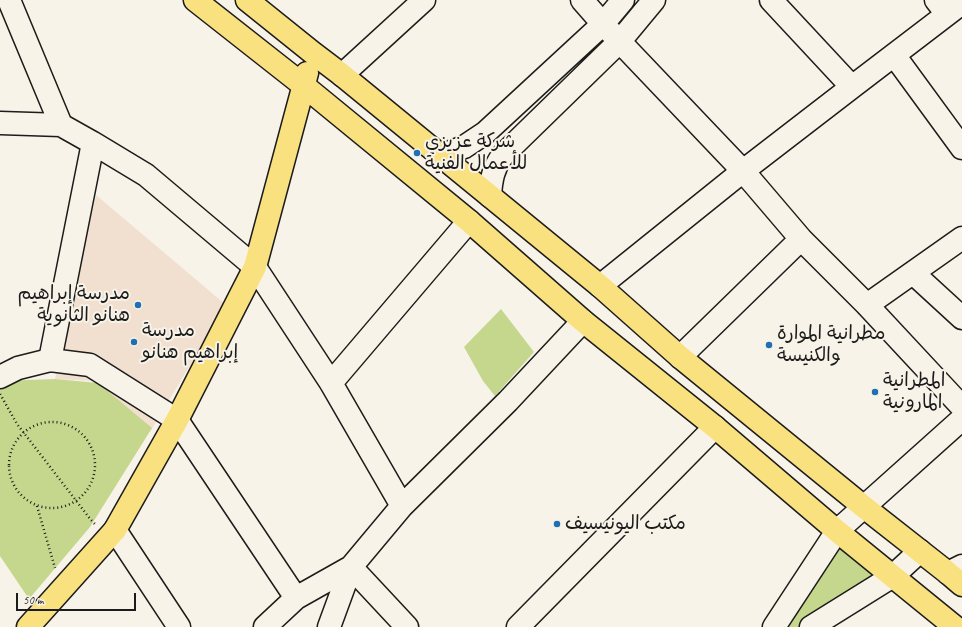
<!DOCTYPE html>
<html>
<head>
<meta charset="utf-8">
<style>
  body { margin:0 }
  #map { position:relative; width:962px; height:627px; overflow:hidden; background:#f7f3e8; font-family:Caveat,sans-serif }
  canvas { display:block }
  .scale { position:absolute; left:16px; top:593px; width:120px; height:18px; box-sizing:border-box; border:2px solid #1c1c1c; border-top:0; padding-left:5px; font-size:12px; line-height:14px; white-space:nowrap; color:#1c1c1c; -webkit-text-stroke:3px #f7f3e8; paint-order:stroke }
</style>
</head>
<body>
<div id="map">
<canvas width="962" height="627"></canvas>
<div class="scale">50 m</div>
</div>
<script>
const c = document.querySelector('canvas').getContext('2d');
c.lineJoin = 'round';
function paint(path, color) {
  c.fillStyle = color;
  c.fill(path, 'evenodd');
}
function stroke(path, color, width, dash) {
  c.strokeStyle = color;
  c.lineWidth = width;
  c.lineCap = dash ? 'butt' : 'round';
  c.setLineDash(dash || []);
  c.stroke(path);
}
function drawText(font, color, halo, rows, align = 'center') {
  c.font = font + ' Caveat,"Playpen Sans Arabic",sans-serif';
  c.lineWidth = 4;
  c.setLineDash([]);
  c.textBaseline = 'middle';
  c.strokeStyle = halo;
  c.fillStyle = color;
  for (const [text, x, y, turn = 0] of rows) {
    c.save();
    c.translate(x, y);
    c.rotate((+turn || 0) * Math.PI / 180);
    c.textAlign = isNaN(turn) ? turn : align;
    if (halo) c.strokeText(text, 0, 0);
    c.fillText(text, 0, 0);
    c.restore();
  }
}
const built = new Path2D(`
  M96 195 226 305 150 432 95 381 55 379Z`);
const green = new Path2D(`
  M501 309 534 352 495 396 483 381 464 347Z
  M55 379 98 383 152 428 90 527 29 599 0 556V381Z
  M833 543 878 579 800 627H778Z`);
const path = new Path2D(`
  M0 394 17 424 91 520 95 524
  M9 465a43 43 0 1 1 86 0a43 43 0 1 1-86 0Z
  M37 506 55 568`);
const minor = new Path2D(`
  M9 0 61 125
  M582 0 603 24 743 171 801 239 867 305 962 407
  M771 0 852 87
  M936 0 947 14
  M894 55 962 148
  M342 75 424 0
  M0 123 61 125 93 143 146 175 255 267 331 383 402 506
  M440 156 464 147 485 133 603 24 623 0
  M490 196C491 180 493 168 503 155L620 41 654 0
  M913 273 962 318
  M600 286 743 171 852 87 962 3
  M867 305 962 238
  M680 357 801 239
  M50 360 93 143
  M0 377 18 368 50 360 90 365 177 420 296 598
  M331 383 469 221
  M115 530 179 627
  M948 573 962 566
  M265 627 296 598 351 567 402 506 508 401 583 321
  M329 627 351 567 407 627
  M518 627 715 427
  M774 627 837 531 962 419
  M811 627 893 576 920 551`);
const major = new Path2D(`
  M195 0 303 85 469 221 583 321 715 427 837 531 955 627
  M247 0 313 53 342 75 600 286 680 357 864 507 948 573 962 585
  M28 627 115 530 177 420 255 267 307 73`);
const markers = [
  [417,153,4,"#1f6fb2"],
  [138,305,4,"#1f6fb2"],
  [134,342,4,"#1f6fb2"],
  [769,345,4,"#1f6fb2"],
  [875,392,4,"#1f6fb2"],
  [557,524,4,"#1f6fb2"]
];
const poiNames = [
  ["شركة عزيزي",425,142],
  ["للأعمال الفنية",425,164],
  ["مدرسة إبراهيم",130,294,"right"],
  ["هنانو الثانوية",130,316,"right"],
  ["مدرسة",142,331],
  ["إبراهيم هنانو",142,353],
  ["مطرانية الموارة",777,334],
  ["والكنيسة",777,356],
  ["المطرانية",883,381],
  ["المارونية",883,403],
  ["مكتب اليونيسيف",565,524]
];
paint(built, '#f1dfcf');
paint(green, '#c4d78c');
stroke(minor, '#1c1c1c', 25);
stroke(major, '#1c1c1c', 25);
stroke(path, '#1c1c1c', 2.5, [1, 3]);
stroke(minor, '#f7f3e8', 22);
stroke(major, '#fae180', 22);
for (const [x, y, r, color] of markers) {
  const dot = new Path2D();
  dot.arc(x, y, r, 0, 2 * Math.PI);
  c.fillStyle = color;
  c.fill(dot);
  stroke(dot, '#f7f3e8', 1.5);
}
drawText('19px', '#1c1c1c', '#f7f3e8', poiNames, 'left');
</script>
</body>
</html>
